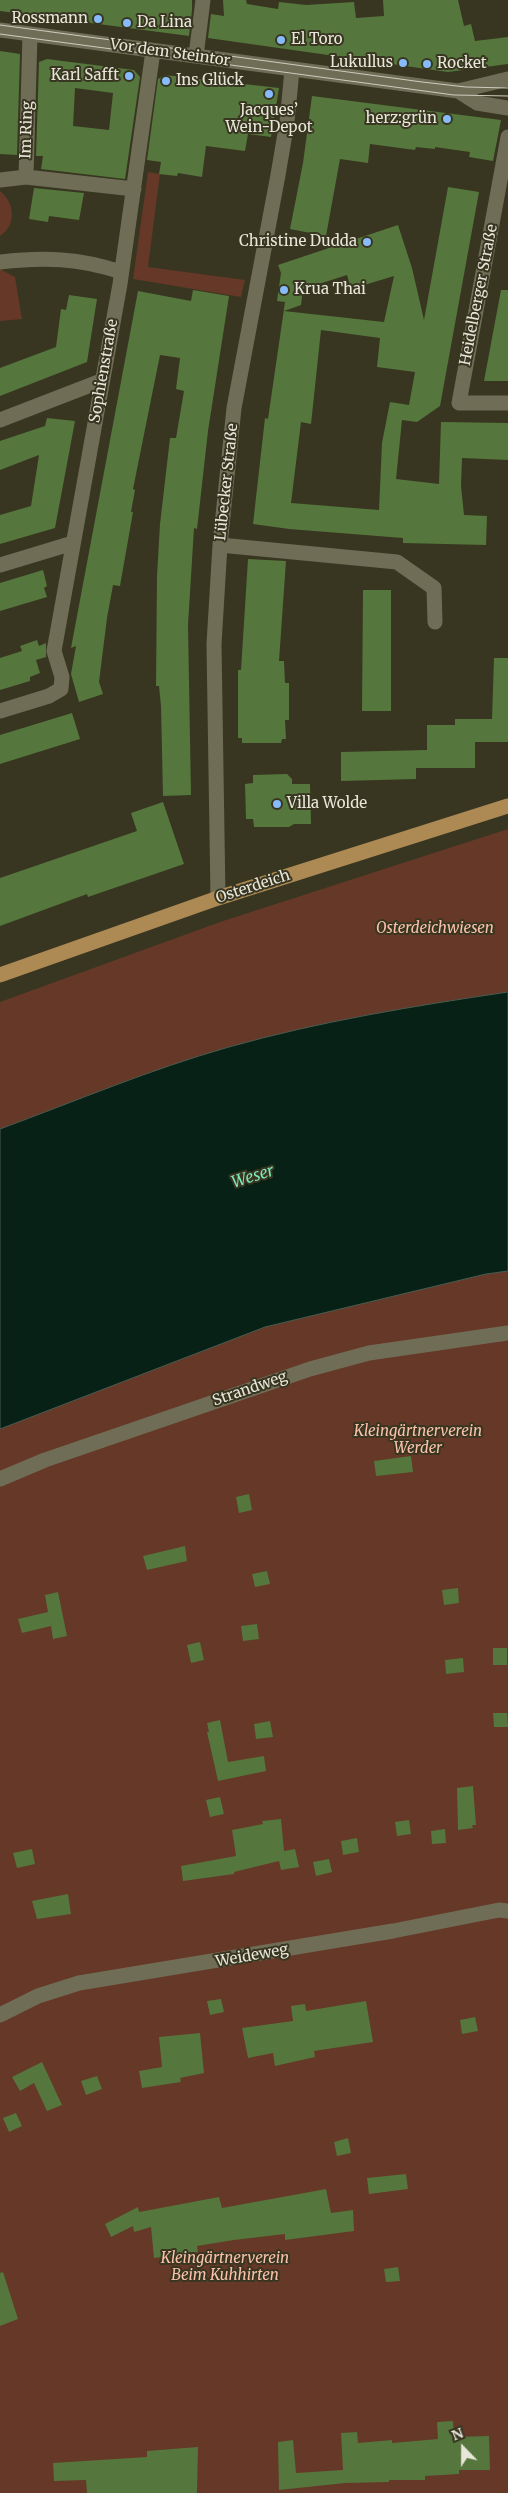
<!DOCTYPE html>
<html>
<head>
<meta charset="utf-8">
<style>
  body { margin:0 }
  #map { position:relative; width:508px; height:2493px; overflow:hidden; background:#383621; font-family:Merriweather,serif }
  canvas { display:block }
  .north { position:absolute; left:438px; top:2423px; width:50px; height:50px; -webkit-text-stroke:4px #383621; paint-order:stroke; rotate:338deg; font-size:14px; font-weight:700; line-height:20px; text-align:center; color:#e7e6d9 }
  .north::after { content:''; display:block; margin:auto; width:18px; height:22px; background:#e7e6d9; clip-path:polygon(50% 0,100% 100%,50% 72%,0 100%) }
</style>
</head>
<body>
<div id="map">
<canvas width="508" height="2493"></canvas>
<div class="north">N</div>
</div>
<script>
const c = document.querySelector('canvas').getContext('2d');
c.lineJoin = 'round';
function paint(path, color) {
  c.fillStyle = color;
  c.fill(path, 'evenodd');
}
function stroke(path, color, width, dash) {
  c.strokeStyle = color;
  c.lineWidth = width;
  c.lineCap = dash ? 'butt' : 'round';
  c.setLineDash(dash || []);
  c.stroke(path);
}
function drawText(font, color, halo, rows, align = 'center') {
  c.font = font + ' Merriweather,serif';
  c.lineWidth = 4;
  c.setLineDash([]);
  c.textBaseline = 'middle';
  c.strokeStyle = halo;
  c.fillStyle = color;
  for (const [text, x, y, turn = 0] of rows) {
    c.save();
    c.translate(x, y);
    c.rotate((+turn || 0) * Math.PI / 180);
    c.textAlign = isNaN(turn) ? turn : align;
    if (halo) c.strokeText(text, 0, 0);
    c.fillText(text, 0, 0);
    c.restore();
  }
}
const green = new Path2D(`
  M148 172 160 174 148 267 245 280 241 297 133 279Z
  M0 191C15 203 17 225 0 236Z
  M0 269 15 277 22 319 0 321Z
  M508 829V992C414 1006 321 1021 229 1047 151 1069 76 1101 0 1129V1002L220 922Z
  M508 1271V2493H0V1429L265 1327 486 1274Z`);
const water = new Path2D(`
  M508 992V1271L486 1274 265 1327 0 1429V1129C76 1101 151 1069 229 1047 321 1021 414 1006 508 992Z`);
const building = new Path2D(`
  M0 0H192V10L189 36 0 11Z
  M223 0H246L247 4 278 9 279 2 306 5 354 2 356 18 384 16 383 0H458L464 26 471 24 475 41 508 37V64L448 72 208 38 211 14 224 16Z
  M0 51 20 54 17 155 0 154Z
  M47 59 134 70 140 77 125 179 41 169 43 156H36L39 62ZM75 88 113 93 109 130 73 126Z
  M165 75 279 88 271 137 248 134 245 151 206 146 202 177 178 173 177 176 159 174 161 162 147 160 158 79Z
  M312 96 501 120 493 161 469 157 470 152 435 147V149L416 147 415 150 370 144 368 163 340 159 326 236 290 229 303 163Z
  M448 187 479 192 440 406 417 422 402 420 396 479 439 484 441 422 508 423V460L462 458 461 486 464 515 487 516 486 545 403 543V538L289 529 253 524 265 418 268 419 285 302 277 301 281 273 278 265 398 225 412 268 424 320ZM347 275 351 289 394 276 384 322 284 311 301 305 303 289ZM321 330 380 338 377 367 415 372 409 405 390 402 382 443 379 510 291 503 301 422 311 424Z
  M34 188 84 193 79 220 49 216 48 222 29 219Z
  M193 290 229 296 208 431 197 529 194 528 188 625 191 795 163 796 161 706 159 686H156L157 576 160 524 170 438H176L184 391 176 389 180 358 160 355 133 489 135 490 131 512H133L120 586 113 585 107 618 99 682 103 694 79 702 71 674 76 646 71 648 138 291 191 301Z
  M501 290H508V381H484Z
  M69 295 97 299 87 362 0 396V368L56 347 61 309 66 310Z
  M47 418 75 421 55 528 0 544V515L31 506 39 455 0 470V441L45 426Z
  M248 559 286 561 279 661H284L285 683H289V720H285L286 739H282L281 743H242V738H238V670H241Z
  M43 570 47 586 44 588 47 597 0 611V583Z
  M363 590H391V711H362Z
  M37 640 39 646 46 643V657L36 660 40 673 30 677V681L0 690V658L22 651 20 646Z
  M494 658H508V742H475V768H416V779L341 781V752L427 750V725H455V719H492Z
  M72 713 80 739 0 764V735Z
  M287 774 292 779V784H310L311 824H294L289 827H254L253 819H246L245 784 253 783V775Z
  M163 802 184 864 88 897 87 894 0 926V878L137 831 131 813Z
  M411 1456 413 1472 376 1476 374 1461Z
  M249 1494 252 1510 239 1513 236 1497Z
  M185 1546 187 1561 147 1570 143 1556Z
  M267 1571 270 1584 255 1587 252 1574Z
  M458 1588 459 1603 444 1605 442 1590Z
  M58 1592 67 1636 53 1639 51 1626 22 1633 18 1619 48 1612 45 1595Z
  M257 1624 259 1639 243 1641 241 1626Z
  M200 1642 204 1660 191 1663 187 1645Z
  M493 1648H507V1665H493Z
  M463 1658 464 1672 446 1674 445 1660Z
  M493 1713H507L508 1727H494Z
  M220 1720 228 1762 264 1756 266 1771 218 1781 207 1732H209L207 1723Z
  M270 1721 273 1737 256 1739 254 1724Z
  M473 1786 476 1825H472L473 1828 458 1830 457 1788Z
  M220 1797 224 1814 210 1817 206 1800Z
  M281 1819 284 1851 295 1849 299 1867 281 1870 279 1861 234 1872V1874L183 1881 181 1866 236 1856 232 1830 263 1824 262 1821Z
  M409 1820 411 1834 397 1836 395 1822Z
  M445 1829 446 1843 432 1844 431 1831Z
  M357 1838 359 1852 343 1855 341 1841Z
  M32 1849 35 1864 17 1868 13 1853Z
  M329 1859 332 1872 316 1876 313 1862Z
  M68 1894 71 1914 37 1919 32 1901Z
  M221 1999 224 2012 210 2015 207 2001Z
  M366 2001 373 2042 314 2051 315 2057 275 2066 273 2053 248 2058 242 2028 293 2021 291 2006 305 2004 306 2011Z
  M475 2017 478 2031 462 2034 460 2020Z
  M200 2033 204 2073 180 2078 181 2082 142 2088 139 2071 162 2067 159 2037Z
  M42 2062 62 2105 47 2111 34 2083 20 2091 12 2077Z
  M97 2076 102 2089 86 2095 81 2081Z
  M16 2113 22 2126 9 2132 3 2118Z
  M348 2138 351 2153 337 2156 334 2142Z
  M406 2174 408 2189 369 2194 367 2178Z
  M326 2189 331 2213 353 2210 354 2231 285 2240V2234L234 2240 197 2246 198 2252 154 2258 151 2227 134 2232 133 2226 111 2237 105 2224 138 2207 139 2212 219 2197 222 2208Z
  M398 2267 400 2281 386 2282 384 2269Z
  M3 2272 18 2319 0 2326V2273Z
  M453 2421 454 2437 489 2436 490 2470H459V2474L425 2476V2480H389V2482L345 2483 279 2490 278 2442 293 2440 296 2473 343 2470 341 2433 357 2432 358 2443 392 2440V2443L438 2439 437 2422Z
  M198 2447 197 2493H87L86 2480 54 2481 53 2463 147 2457V2451Z`);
const minor = new Path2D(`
  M0 30 458 91 508 79
  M30 34 26 177 134 189
  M196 56 203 0
  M458 91 477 103 508 108
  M508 137 459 403H508
  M0 180 26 177
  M0 262C44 257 79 258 121 272
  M0 420 101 381
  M220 545 397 562 434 588 435 622
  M0 565 73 543
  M0 711 49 696 61 689 62 677 54 651 120 284 153 51
  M218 898 214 644 220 545 234 408 278 175 287 122 292 70
  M0 1479 45 1460 310 1369 369 1353 508 1333
  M0 2015 38 1996 79 1983 393 1931 499 1910 508 1911`);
const major = new Path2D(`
  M0 975 218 898 508 806`);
const tram = new Path2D(`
  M0 25 422 82 466 87 508 88
  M0 34 454 95 508 96`);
const markers = [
  [98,19,5,"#87bbfc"],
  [127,23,5,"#87bbfc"],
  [281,40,5,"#87bbfc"],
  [403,63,5,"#87bbfc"],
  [427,64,5,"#87bbfc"],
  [129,76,5,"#87bbfc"],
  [166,81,5,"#87bbfc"],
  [269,94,5,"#87bbfc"],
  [447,119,5,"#87bbfc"],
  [367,242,5,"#87bbfc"],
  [284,290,5,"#87bbfc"],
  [277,804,5,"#87bbfc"]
];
const poiNames = [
  ["Rossmann",88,19,"right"],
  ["Da Lina",137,23],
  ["El Toro",291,40],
  ["Lukullus",393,63,"right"],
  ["Rocket",437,64],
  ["Karl Safft",119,76,"right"],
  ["Ins Glück",176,81],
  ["Jacques’",269,111,"center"],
  ["Wein-Depot",269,128,"center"],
  ["herz:grün",437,119,"right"],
  ["Christine Dudda",357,242,"right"],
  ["Krua Thai",294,290],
  ["Villa Wolde",287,804]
];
const streetNames = [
  ["Vor dem Steintor",170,53,8],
  ["Im Ring",27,130,-88],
  ["Heidelberger Straße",479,295,-79],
  ["Sophienstraße",104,371,-80],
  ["Lübecker Straße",227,482,-84],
  ["Osterdeich",253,887,-18],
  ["Strandweg",250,1389,-19],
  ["Weideweg",252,1956,-10]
];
const parkNames = [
  ["Osterdeichwiesen",435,929],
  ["Kleingärtnerverein",418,1432],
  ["Werder",418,1449],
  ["Kleingärtnerverein",225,2259],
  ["Beim Kuhhirten",225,2276]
];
const waterNames = [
  ["Weser",253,1177,-17]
];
paint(green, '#653827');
paint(water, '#082116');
stroke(water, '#4b5c50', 1);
paint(building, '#55763c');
stroke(minor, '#706d57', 15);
stroke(major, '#ad8a54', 15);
stroke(tram, '#cdccbe', 1);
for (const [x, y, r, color] of markers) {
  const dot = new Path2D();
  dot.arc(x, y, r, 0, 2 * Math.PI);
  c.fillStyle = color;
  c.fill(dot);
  stroke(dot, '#383621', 2);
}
drawText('15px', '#e7e6d9', '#383621', poiNames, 'left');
drawText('15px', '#e7e6d9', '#383621', streetNames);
drawText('italic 15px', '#fbc1ab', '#383621', parkNames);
drawText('italic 16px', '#7deaba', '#383621', waterNames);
</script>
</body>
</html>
